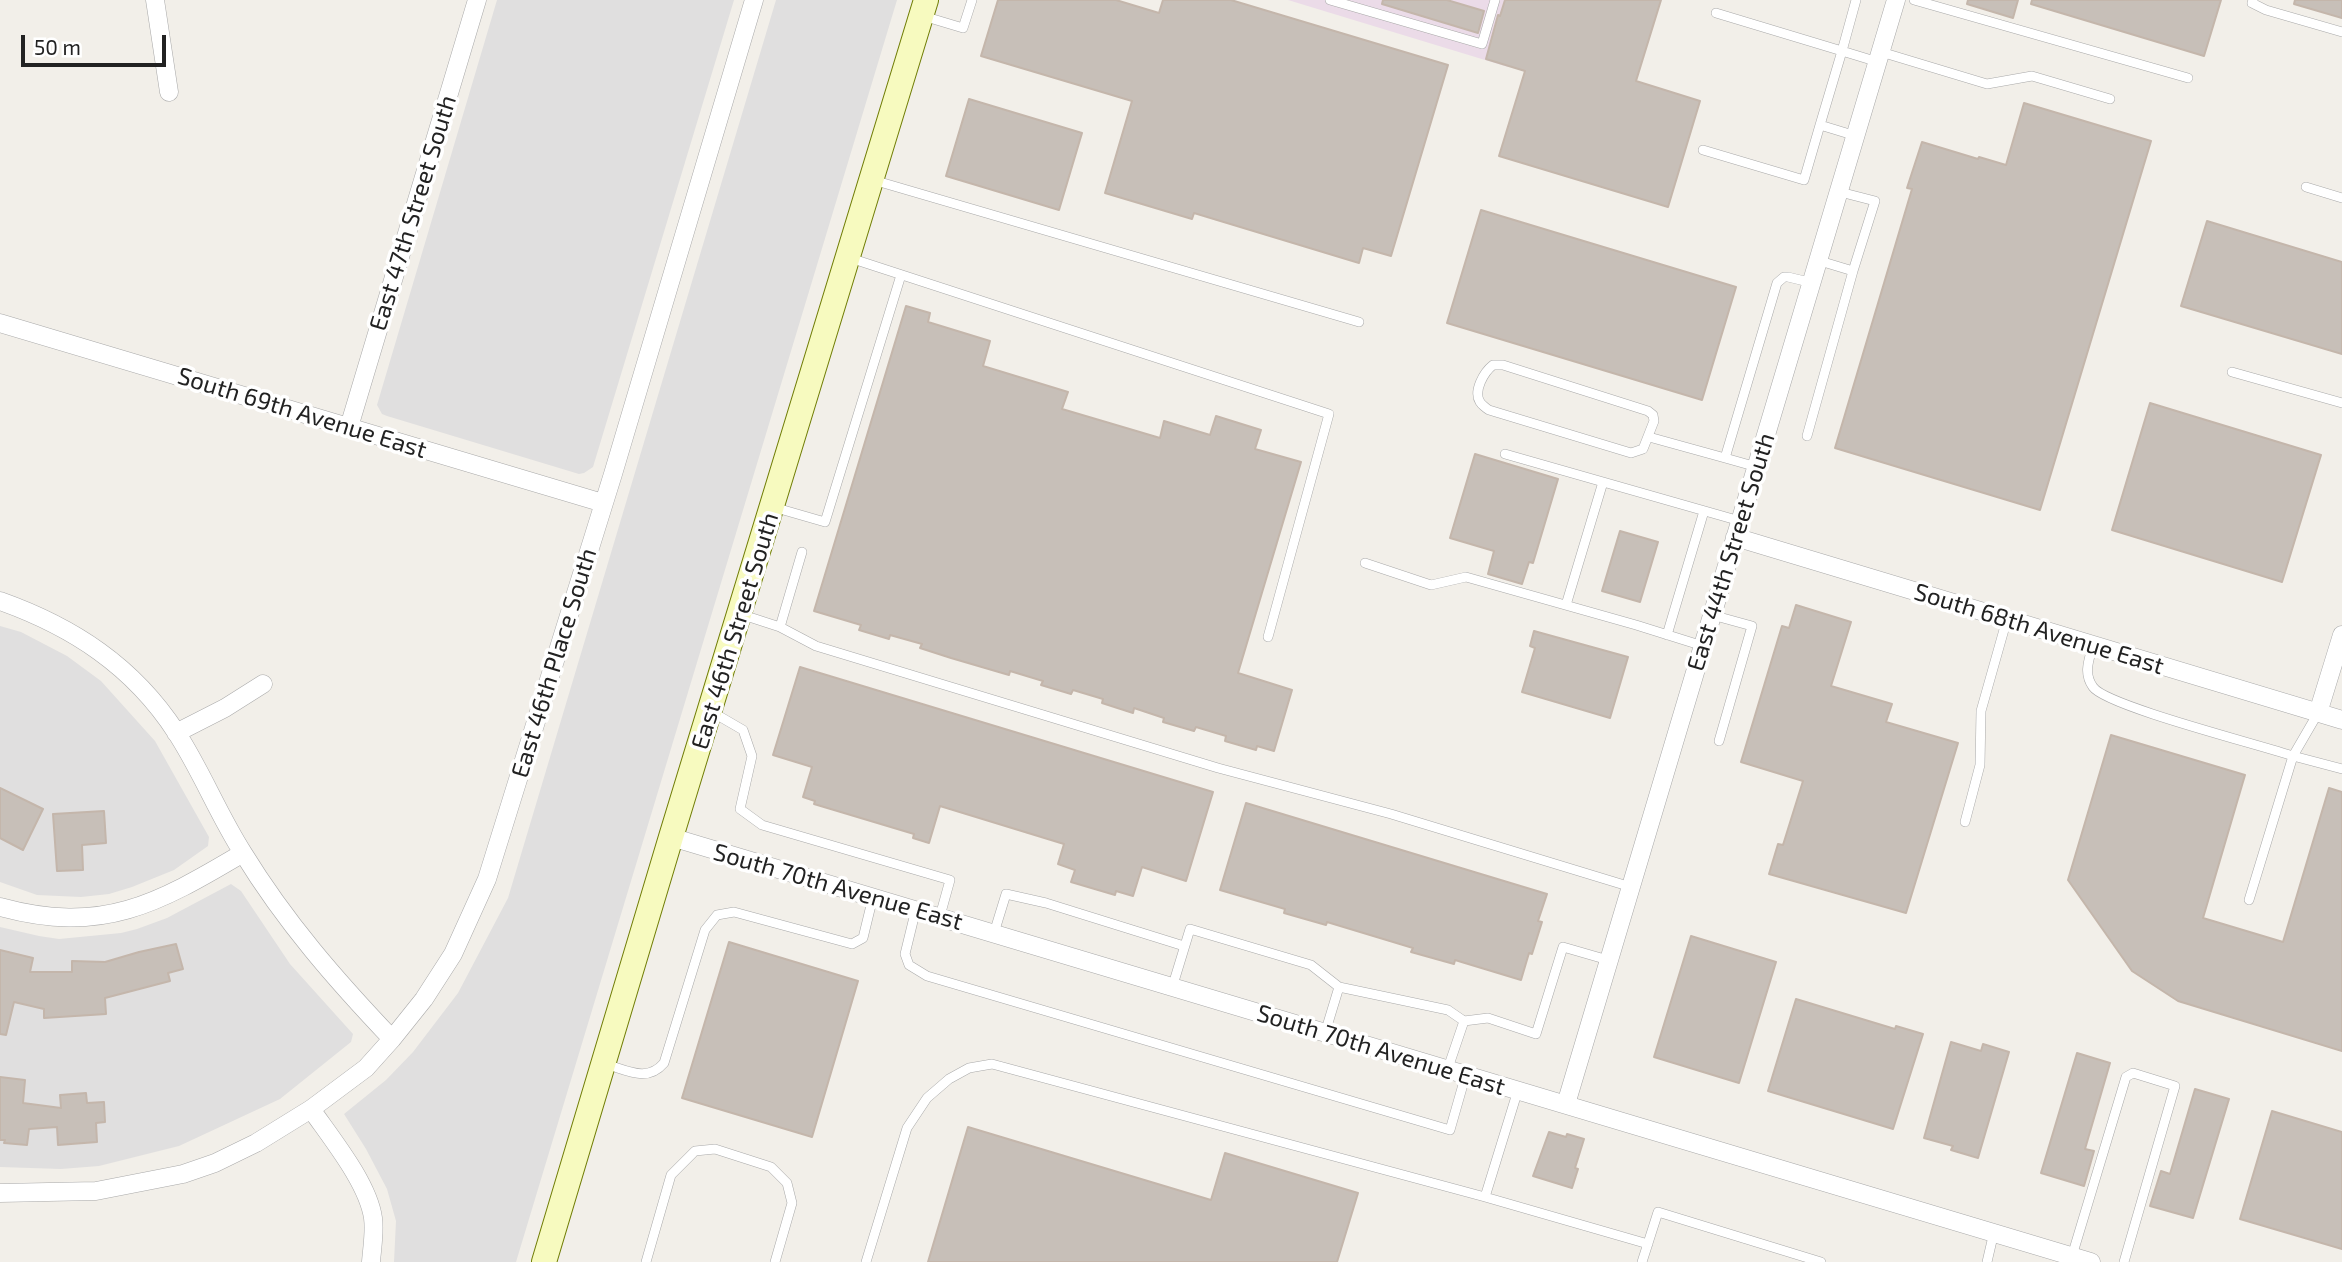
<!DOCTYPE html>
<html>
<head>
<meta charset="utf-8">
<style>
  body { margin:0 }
  #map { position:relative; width:2342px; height:1262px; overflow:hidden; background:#f2efe9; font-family:"Exo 2",sans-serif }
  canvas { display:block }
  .scale { position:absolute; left:21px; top:35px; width:145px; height:32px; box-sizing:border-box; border:4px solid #222; border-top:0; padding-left:9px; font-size:21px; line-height:24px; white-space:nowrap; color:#222; -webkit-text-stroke:5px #fff; paint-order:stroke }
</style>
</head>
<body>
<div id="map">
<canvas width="2342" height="1262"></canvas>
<div class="scale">50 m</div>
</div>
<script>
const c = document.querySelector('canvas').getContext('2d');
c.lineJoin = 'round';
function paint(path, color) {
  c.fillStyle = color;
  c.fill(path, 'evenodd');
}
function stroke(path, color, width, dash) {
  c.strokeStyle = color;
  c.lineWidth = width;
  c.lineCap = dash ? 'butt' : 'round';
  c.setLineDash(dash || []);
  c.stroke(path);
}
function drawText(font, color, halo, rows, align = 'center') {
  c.font = font + ' "Exo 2",sans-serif';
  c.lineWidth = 7;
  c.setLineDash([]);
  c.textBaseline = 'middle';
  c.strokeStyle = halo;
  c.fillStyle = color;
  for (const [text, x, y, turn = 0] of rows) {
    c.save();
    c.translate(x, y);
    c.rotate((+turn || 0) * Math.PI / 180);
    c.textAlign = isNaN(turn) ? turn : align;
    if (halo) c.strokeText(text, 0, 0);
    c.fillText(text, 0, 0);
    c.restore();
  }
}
const residential = new Path2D(`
  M497 0H734L593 467 584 473 579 474 387 416 382 414 377 405Z
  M776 0H897L516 1262H394L396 1221 387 1189 366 1149 344 1114 386 1080 413 1052 458 993 508 898Z
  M0 626 21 632 67 656 101 681 155 741 209 837 208 846 174 870 132 887 109 894 81 897 37 895 0 882Z
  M231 884 241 891 290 964 353 1034 351 1042 280 1099 179 1146 99 1166 61 1169 0 1167V927L39 936 59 939 121 933 137 929 167 918Z`);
const industrial = new Path2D(`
  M1288 0H1528L1508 67Z`);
const building = new Path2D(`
  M998 0H1116L1159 13 1163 0H1231L1448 65 1391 256 1363 248 1359 263 1194 213 1192 219 1105 193 1132 101 981 56Z
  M1383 0H1447L1484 11 1478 33 1382 4Z
  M1505 0H1661L1636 81 1700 101 1668 207 1499 156 1525 71 1486 59 1498 15 1500 16Z
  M1968 0H2018L2013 18 1967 4Z
  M2032 0H2221L2204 56 2031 4Z
  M2295 0H2342V18L2294 4Z
  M969 99 1082 133 1059 210 946 176Z
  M2024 103 2151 141 2040 510 1835 448 1912 189 1907 188 1922 142 1978 159 1979 157 2006 165Z
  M1481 210 1736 287 1702 400 1447 323Z
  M2207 221 2342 262V354L2181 306Z
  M906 306 930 313 928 322 990 341 983 366 1068 392 1062 409 1160 438 1164 421 1210 435 1216 416 1261 430 1255 449 1301 462 1238 673 1292 690 1274 751 1257 746 1256 750 1225 741 1226 736 1196 727 1194 731 1163 722 1164 718 1134 708 1133 713 1102 703 1103 699 1073 690 1071 694 1041 685 1043 681 1010 671 1009 675 951 658 920 648 922 644 890 635 889 639 859 630 861 625 814 611Z
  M2150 403 2321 455 2282 582 2112 530Z
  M1475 454 1558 479 1533 563 1529 562 1522 584 1488 574 1494 551 1450 538Z
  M1620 531 1658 542 1640 602 1602 591Z
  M1796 605 1851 622 1831 686 1892 704 1886 722 1958 743 1906 913 1769 874 1778 844 1783 845 1803 781 1741 762 1782 626 1789 628Z
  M1534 631 1628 657 1610 718 1522 692 1535 648 1530 646Z
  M800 667 1213 792 1186 881 1142 867 1133 896 1116 891 1115 895 1071 882 1075 870 1058 864 1064 844 940 806 929 843 913 838 914 834 814 804 815 801 803 797 812 767 773 755Z
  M2111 735 2245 775 2203 918 2283 942 2329 788 2342 792V1051L2178 1001 2132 971 2068 880Z
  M0 788 43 809 23 850 0 838Z
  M1246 803 1547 894 1538 921 1542 922 1532 954 1529 953 1521 980 1455 960 1454 964 1411 952 1413 948 1327 922 1326 925 1284 913 1285 909 1220 890Z
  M104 811 106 843 82 845 83 870 57 871 53 814Z
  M1691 936 1776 962 1739 1083 1654 1057Z
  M729 942 858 981 812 1137 682 1098Z
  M176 944 183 969 168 973 170 981 105 998 106 1014 44 1018V1009L14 1002 6 1035 0 1034V950L33 958 30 972H72V961L105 962 139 952Z
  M1796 999 1895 1029 1896 1026 1923 1034 1893 1129 1768 1091Z
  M1951 1042 1981 1051 1983 1044 2009 1052 1978 1158 1951 1150 1953 1146 1924 1138Z
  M2077 1053 2110 1063 2085 1149 2094 1151 2084 1186 2041 1173Z
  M0 1077 25 1080 23 1103 61 1108 60 1095 86 1093 87 1103 104 1102 105 1122 96 1123 97 1142 58 1145 57 1127 29 1129 27 1145 4 1143 5 1140H0Z
  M2195 1089 2229 1099 2193 1218 2150 1206 2161 1171 2170 1174Z
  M2272 1111 2342 1132V1249L2240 1219Z
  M968 1127 1211 1200 1225 1153 1358 1193 1337 1262H928Z
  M1549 1132 1566 1137 1567 1134 1584 1139 1575 1168 1578 1169 1572 1188 1533 1176Z`);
const lane = new Path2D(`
  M1330 0 1482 44 1495 0
  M1856 0 1842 51 1878 62
  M1914 0 2188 78
  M2253 0 2252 3 2266 10 2342 32
  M1716 13 1842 51 1820 125 1856 136
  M923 16 963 28 972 0
  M1881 52 1987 84 2032 76 2110 99
  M1703 150 1804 180 1820 125
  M873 180 1359 322
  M2306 187 2342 198
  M850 258 1329 414 1268 637
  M1820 261 1853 271 1875 201 1840 192
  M1493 365H1503L1648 411 1653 415 1654 421 1643 449 1631 453 1489 410C1487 409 1481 404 1480 402 1473 391 1484 372 1493 365Z
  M2232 372 2342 403
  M1807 436 1853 271
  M1649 437 1725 458
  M1505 454 1740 521
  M1757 467 1725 458 1777 283 1784 277H1788L1813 283
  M773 507 825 522 901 275
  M1365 563 1431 585 1466 577 1636 625 1703 646
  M1566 605 1603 482
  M740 614 780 627 816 646 1218 768 1391 814 1631 887
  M1712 615 1752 626 1719 741
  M780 627 802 552
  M1667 635 1704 511
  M2093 645C2089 660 2083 673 2093 687 2106 706 2261 745 2293 756L2318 713
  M712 712 743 730 752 756 740 809 762 825 950 880 940 916
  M1965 822 1980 765 1981 711 2007 619
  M2249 900 2293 756 2342 769
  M916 909 905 954 909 965 927 976 1450 1130 1466 1074
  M994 933 1006 894 1046 903 1184 946
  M1172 988 1190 929 1311 965 1339 987 1448 1010 1464 1021
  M1325 1033 1339 987
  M605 1064C627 1070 647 1083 664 1063L705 930 717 915 734 912 852 944 863 938 873 897
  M1448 1068 1464 1021 1488 1018 1536 1034 1563 947 1608 960
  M1485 1197 1648 1244
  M2072 1256 2126 1077 2133 1073 2175 1086 2124 1262
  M646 1262 671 1175 695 1151 715 1149 771 1167 787 1183 792 1203 775 1262
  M866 1262 907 1128 927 1098 949 1079 969 1068 992 1064 1485 1197 1518 1090
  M1642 1262 1658 1212 1821 1262
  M1987 1262 1994 1232`);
const street = new Path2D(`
  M155 0 169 92
  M0 323 603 503
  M349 427 477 0
  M1735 537 2342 720
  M0 601C73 627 133 666 176 732 201 770 218 814 243 853 286 923 336 980 392 1039
  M2318 713 2342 635
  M176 733 225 708 263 684
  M671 837 2091 1262
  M0 907C102 935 157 904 243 853
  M1566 1104 1896 0
  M311 1109C331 1138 368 1183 373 1218 375 1232 372 1248 371 1262
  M0 1193 96 1191 183 1174 215 1163 256 1143 311 1109 366 1068 392 1039 424 999 453 954 487 879 613 474 754 0`);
const secondary = new Path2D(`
  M544 1262 671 837 926 0`);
const streetNames = [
  ["East 47th Street South",413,213,-73],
  ["South 69th Avenue East",302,413,17],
  ["East 44th Street South",1731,552,-73],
  ["South 68th Avenue East",2039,629,17],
  ["East 46th Street South",735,631,-73],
  ["East 46th Place South",554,663,-73],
  ["South 70th Avenue East",838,887,16],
  ["South 70th Avenue East",1381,1050,17]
];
paint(residential, '#e0dfdf');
paint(industrial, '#ebdbe8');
paint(building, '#c7bfb8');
stroke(building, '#c4b6ab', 2);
stroke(lane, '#a9a9a9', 10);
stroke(street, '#a9a9a9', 19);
stroke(secondary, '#707d05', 26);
stroke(lane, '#fff', 9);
stroke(street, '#fff', 18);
stroke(secondary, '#f7fabf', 24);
drawText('24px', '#222', '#fff', streetNames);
</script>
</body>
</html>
